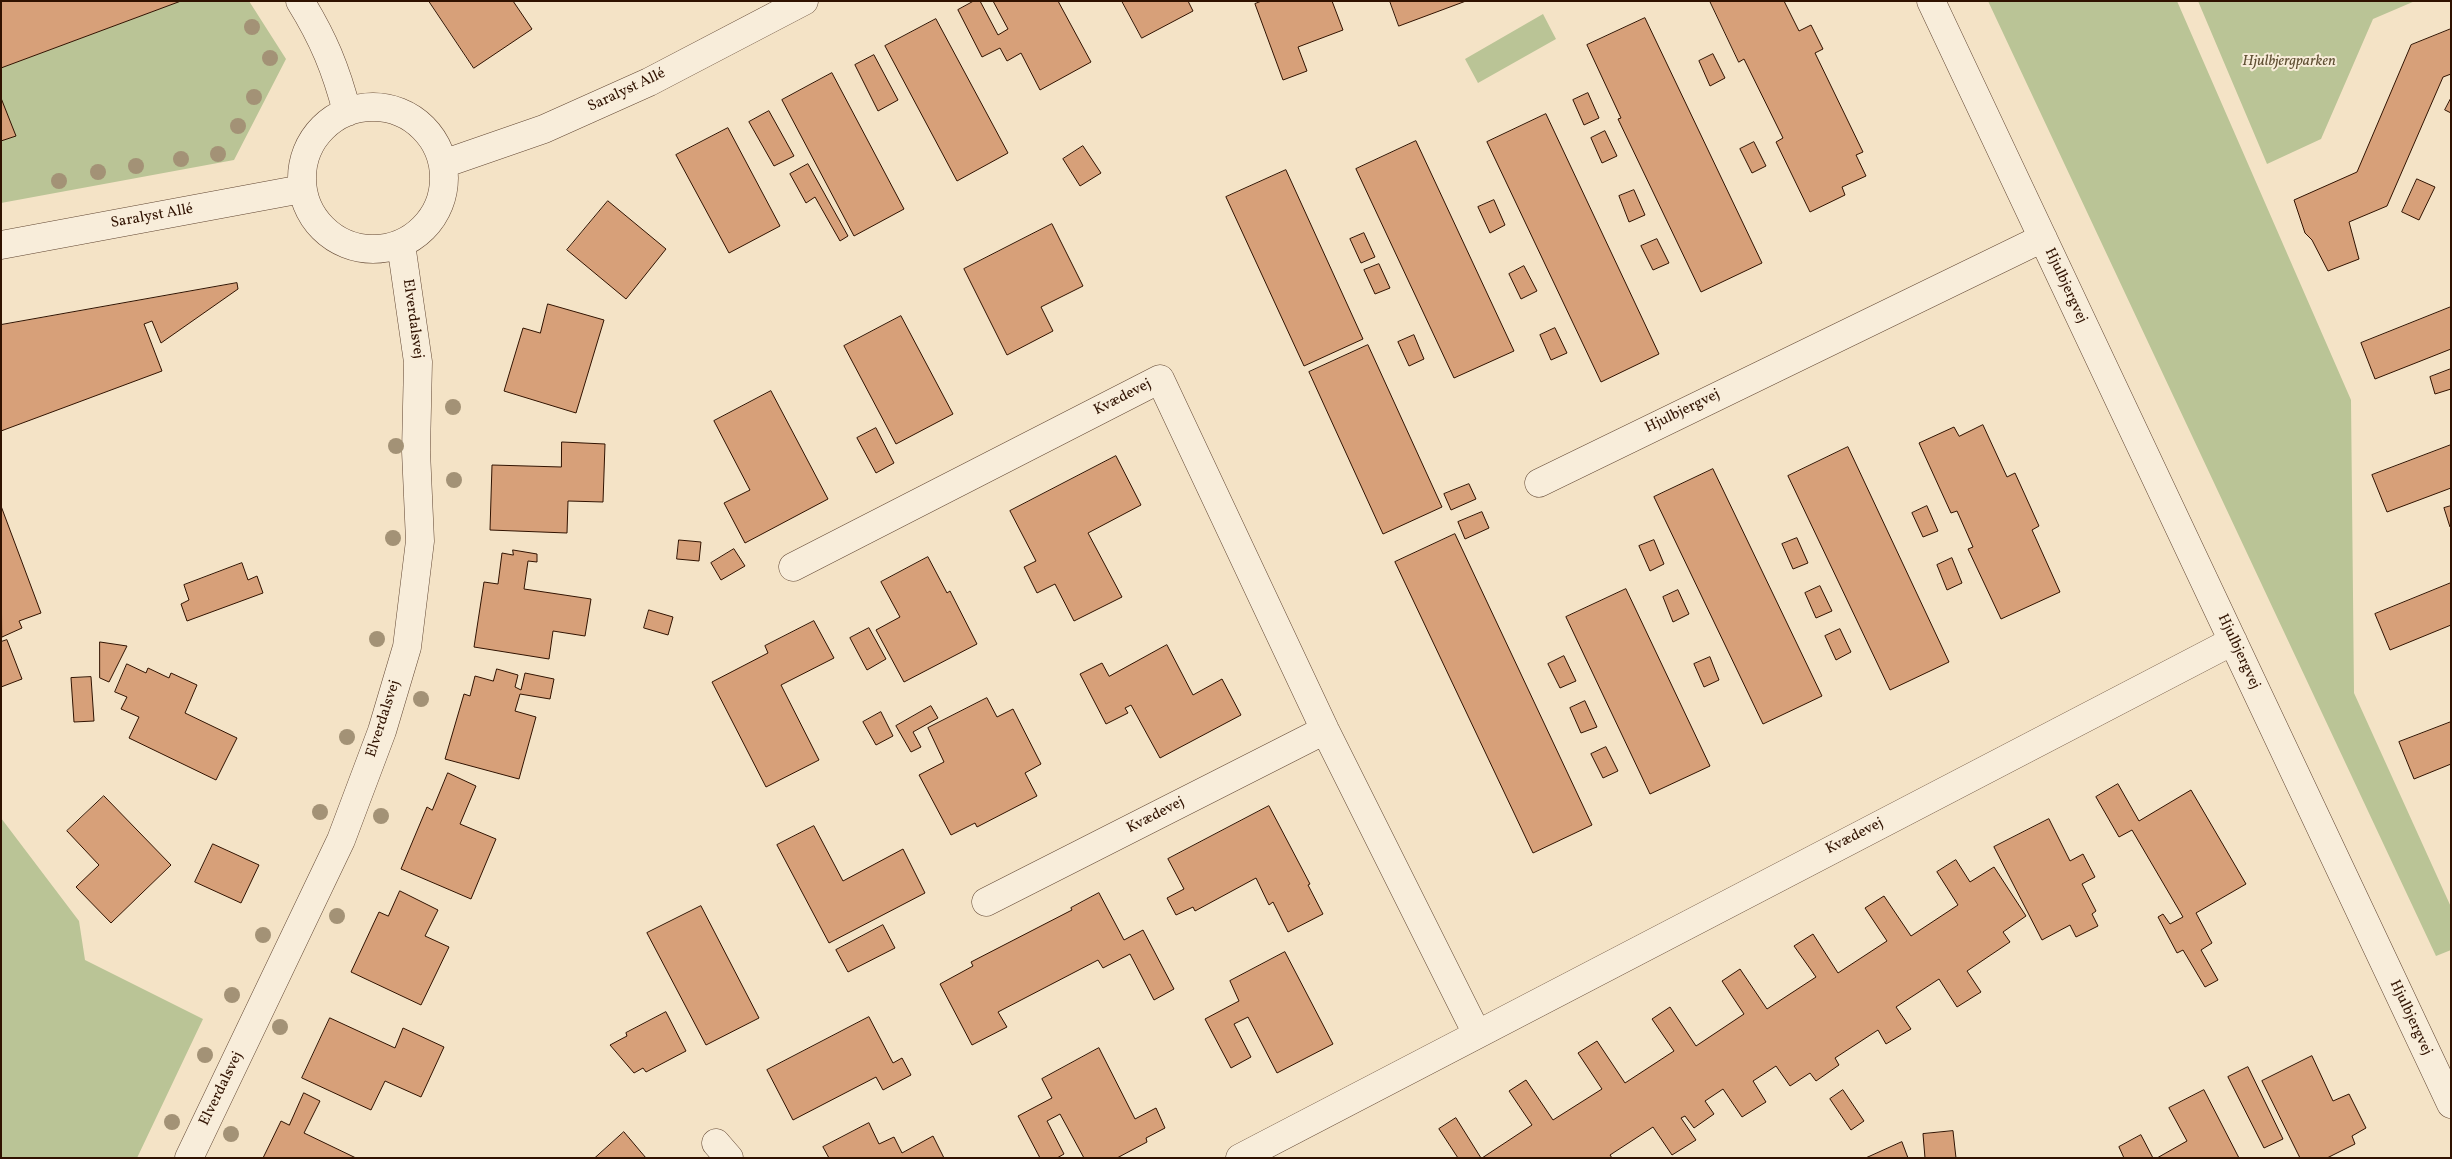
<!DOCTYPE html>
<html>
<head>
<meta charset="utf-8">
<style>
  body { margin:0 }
  #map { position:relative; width:2452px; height:1159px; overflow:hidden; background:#f4e3c6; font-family:Vollkorn,serif }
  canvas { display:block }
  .frame { position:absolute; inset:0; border:2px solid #301200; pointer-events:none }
</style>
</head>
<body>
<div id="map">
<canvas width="2452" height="1159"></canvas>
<div class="frame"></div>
</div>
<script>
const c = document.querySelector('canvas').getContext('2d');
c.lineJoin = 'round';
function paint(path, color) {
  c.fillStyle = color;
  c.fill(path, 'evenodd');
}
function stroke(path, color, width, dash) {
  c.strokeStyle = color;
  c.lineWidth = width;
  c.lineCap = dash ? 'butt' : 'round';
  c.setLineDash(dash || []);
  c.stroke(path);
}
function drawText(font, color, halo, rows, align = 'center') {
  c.font = font + ' Vollkorn,serif';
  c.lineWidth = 4;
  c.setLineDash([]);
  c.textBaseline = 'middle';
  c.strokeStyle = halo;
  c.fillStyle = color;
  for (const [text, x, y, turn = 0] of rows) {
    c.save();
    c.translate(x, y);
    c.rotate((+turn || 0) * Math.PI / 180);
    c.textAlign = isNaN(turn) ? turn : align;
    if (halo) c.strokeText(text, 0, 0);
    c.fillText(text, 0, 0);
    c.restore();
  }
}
const green = new Path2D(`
  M181 1H249L286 59 234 160 1 203V141L15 136 1 98V68Z
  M1988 1H2177L2351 400 2354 693 2451 907V950L2436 956Z
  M2198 1H2415L2373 19 2321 139 2267 164Z
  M1543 14 1556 39 1478 83 1465 59Z
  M1 818 79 921 85 960 203 1019 137 1158H1Z`);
const building = new Path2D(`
  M1 1H181L1 68Z
  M429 1H513L532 29 474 68Z
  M974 1H980L998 35 1008 29 993 1H1058L1091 62 1040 90 1021 53 1007 61 1000 48 982 57 958 10Z
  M1122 1H1188L1193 11 1142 38Z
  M1262 1H1332L1343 30 1298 47 1307 71 1283 80 1255 4Z
  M1390 1H1466L1399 26Z
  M1710 1H1784L1799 31 1811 25 1823 49 1815 53 1863 152 1856 155 1866 176 1842 187 1845 195 1810 212 1776 142 1783 138 1744 59 1739 62Z
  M1645 18 1762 263 1701 292 1618 119 1621 118 1587 45Z
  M936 19 1008 153 957 181 885 46Z
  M2451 29V74L2443 77 2387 206 2349 222 2359 259 2328 271 2312 240 2305 233 2294 200 2357 172 2411 45Z
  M1713 54 1725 78 1710 86 1699 61Z
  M874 55 898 100 878 111 855 65Z
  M832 73 904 209 854 236 782 100Z
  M1588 93 1599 118 1584 125 1573 100Z
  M1 98 16 136 1 141Z
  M2451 98V113L2445 110Z
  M769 111 794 156 774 166 749 122Z
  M1546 114 1659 354 1601 382 1487 142Z
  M728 128 780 226 729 253 676 155Z
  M1605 131 1617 156 1602 163 1591 138Z
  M1416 141 1514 351 1454 378 1356 169Z
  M1754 142 1766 166 1752 173 1740 149Z
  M1083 146 1101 173 1080 186 1063 159Z
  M808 164 848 236 840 241 815 197 806 203 790 174Z
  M1286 170 1363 339 1304 366 1226 197Z
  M2417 179 2435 187 2419 220 2402 212Z
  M1634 190 1645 215 1629 222 1619 196Z
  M1494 200 1505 225 1490 233 1478 207Z
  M608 201 666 249 626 299 567 250Z
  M1052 224 1083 286 1041 307 1053 331 1007 355 964 269Z
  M1364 233 1375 257 1361 263 1350 239Z
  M1657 239 1669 263 1653 270 1641 246Z
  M1379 264 1390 288 1375 294 1364 270Z
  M1524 266 1537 291 1521 299 1509 274Z
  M237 283 238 289 161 343 152 321 144 324 162 371 1 431V325Z
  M548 304 604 320 576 413 504 391 523 328 540 333Z
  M2451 307V349L2375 379 2361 343Z
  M901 316 953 414 896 444 844 346Z
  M1555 328 1567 353 1551 360 1540 335Z
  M1414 335 1424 359 1409 366 1398 342Z
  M1368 345 1442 507 1383 534 1309 372Z
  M2451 369V389L2435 394 2430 377Z
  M771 391 828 499 745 543 724 503 750 490 714 421Z
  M1983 425 2007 477 2015 473 2039 526 2032 530 2060 592 2001 619 1968 549 1973 547 1957 511 1951 513 1919 443 1954 427 1959 436Z
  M876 428 894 463 876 473 857 438Z
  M562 442 605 444 603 502 568 501 567 533 490 530 492 465 561 467Z
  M2451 445V488L2387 512 2372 475Z
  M1848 447 1949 662 1890 690 1788 476Z
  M1116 456 1141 505 1088 533 1122 597 1074 621 1055 584 1037 593 1024 567 1036 561 1010 511Z
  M1713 469 1822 696 1763 724 1654 497Z
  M1469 484 1476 499 1451 510 1444 494Z
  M1 506 41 613 19 621 22 628 2 637Z
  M1927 506 1938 531 1923 537 1912 513Z
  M2451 506V527H2450L2444 508Z
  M1482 512 1489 528 1465 539 1458 522Z
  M1455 534 1592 825 1533 853 1395 562Z
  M1797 538 1808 563 1793 569 1782 544Z
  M679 540 701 542 699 561 677 559Z
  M1654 540 1664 564 1650 571 1639 546Z
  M734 549 745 566 721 580 711 563Z
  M513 550 537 554V562L528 561 524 589 591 599 585 636 553 631 549 659 474 647 484 582 498 584 502 553 513 555Z
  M928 557 947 593 950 591 977 644 904 682 876 630 900 617 881 582Z
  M1952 558 1962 583 1947 590 1937 565Z
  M242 563 248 580 257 576 263 593 187 621 181 604 189 600 184 585Z
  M2451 583V625L2390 650 2375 614Z
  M1820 586 1832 611 1816 618 1805 593Z
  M1626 589 1710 766 1650 794 1566 617Z
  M1678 590 1689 614 1673 622 1663 597Z
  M649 610 673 617 668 635 644 628Z
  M814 621 834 658 781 685 819 760 766 787 712 682 768 653 765 646Z
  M869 628 886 659 867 670 850 638Z
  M1840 629 1851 652 1836 660 1825 636Z
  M7 640 22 679 1 687V642Z
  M100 642 127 646 109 682 100 678Z
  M1167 645 1193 695 1222 679 1241 715 1160 758 1131 705 1125 708 1128 713 1106 724 1080 674 1102 663 1109 676Z
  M1564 656 1576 681 1560 688 1548 664Z
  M1710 657 1719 680 1704 687 1694 664Z
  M127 664 146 673 148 668 169 678 171 673 197 685 185 713 237 738 216 780 129 738 139 717 121 709 127 697 115 692Z
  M497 669 518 675 515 687 521 690 525 673 554 679 550 699 520 694 515 711 536 717 519 779 445 759 464 694 470 696 475 676 493 681Z
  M91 677 94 721 74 722 71 678Z
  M987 698 997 717 1013 709 1041 764 1025 773 1037 796 977 827 975 823 951 835 919 775 944 762 928 728Z
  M1585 701 1597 727 1581 733 1570 708Z
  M931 706 938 718 913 732 921 747 911 752 896 726Z
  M881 712 893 736 876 745 863 722Z
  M2451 722V764L2414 779 2399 742Z
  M1606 747 1618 771 1603 778 1591 754Z
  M448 773 476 786 460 824 496 839 471 899 401 869 427 807 432 810Z
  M2118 784 2139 821 2191 790 2246 884 2196 913 2212 943 2201 950 2218 980 2205 987 2183 950 2177 953 2158 917 2163 914 2170 924 2183 917 2132 830 2119 837 2096 797Z
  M104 796 171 865 111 923 76 887 99 865 67 831Z
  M1269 806 1310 884 1308 885 1323 914 1288 932 1273 902 1269 905 1256 878 1195 911 1193 907 1176 915 1167 898 1184 889 1168 859Z
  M2049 819 2070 861 2083 854 2095 877 2082 884 2096 911 2092 914 2098 926 2076 937 2070 925 2042 940 1994 847Z
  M814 826 843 881 903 849 925 893 829 943 777 845Z
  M213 844 259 865 241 903 195 882Z
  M1956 860 1970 882 1994 867 2026 916 2003 932 2010 942 1967 971 1981 992 1957 1007 1939 979 1896 1007 1911 1029 1886 1044 1878 1030 1835 1058 1839 1065 1816 1081 1810 1073 1790 1086 1776 1066 1753 1081 1766 1102 1742 1117 1723 1089 1705 1101 1714 1114 1694 1128 1685 1116 1681 1118 1696 1140 1672 1155 1653 1127 1610 1155 1612 1158H1482L1532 1125 1509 1091 1526 1080 1553 1120 1602 1089 1578 1053 1597 1041 1625 1083 1674 1051 1652 1019 1670 1007 1696 1046 1744 1014 1722 981 1740 969 1767 1009 1816 977 1794 946 1813 934 1838 973 1887 941 1865 908 1884 896 1911 936 1958 905 1937 872Z
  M400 891 438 910 425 936 449 947 421 1005 351 972 379 912 388 916Z
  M1099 893 1124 940 1143 930 1174 989 1154 1000 1130 954 1103 968 1098 960 998 1012 1007 1027 972 1045 940 984 973 966 971 962 1072 910 1071 908Z
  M701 906 759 1018 706 1045 647 933Z
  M883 925 895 948 848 972 836 950Z
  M1285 952 1333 1044 1277 1073 1248 1017 1234 1024 1251 1057 1231 1068 1205 1019 1239 1001 1230 981Z
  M666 1012 686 1051 646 1072 643 1068 634 1073 610 1045 627 1036 626 1033Z
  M869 1017 893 1063 902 1058 911 1075 883 1090 876 1077 793 1120 767 1070Z
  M330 1018 395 1048 403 1028 444 1047 421 1097 385 1081 371 1110 302 1078Z
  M1099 1048 1135 1119 1156 1108 1165 1128 1146 1138 1147 1142 1117 1158H1084L1060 1114 1047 1121 1064 1154 1057 1158H1040L1018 1116 1052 1098 1042 1079Z
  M2312 1056 2333 1101 2349 1094 2366 1128 2352 1136 2355 1144 2327 1158H2300L2262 1081Z
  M2248 1067 2283 1139 2264 1148 2228 1077Z
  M1843 1090 1864 1121 1851 1130 1830 1099Z
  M2204 1090 2239 1158H2157L2187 1141 2169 1108Z
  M304 1093 320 1101 304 1133 356 1158H263L281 1121 289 1125Z
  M1456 1118 1481 1158H1458L1439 1129Z
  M869 1123 879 1144 894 1137 902 1153 933 1136 944 1158H829L823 1147Z
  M1953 1131 1956 1158H1925L1923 1134Z
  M624 1132 646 1158H595Z
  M2141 1135 2153 1158H2124L2119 1147Z
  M1902 1142 1908 1158H1866Z`);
const minor = new Path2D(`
  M300 1C323 38 336 69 347 112
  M1931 1 2451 1104
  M302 178a71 71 0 1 1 142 0a71 71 0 1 1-142 0Z
  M443 164 544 129 649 82 804 1
  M1 245 302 189
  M1539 483 2043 238
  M793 567 1160 379 1325 730 1477 1034
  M986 902 1325 730
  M716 1143 729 1158
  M189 1158 341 840 382 731 407 647 420 541 416 451 418 362 401 244
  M1240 1158 2233 641`);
const trees = [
  [252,27],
  [270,58],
  [254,97],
  [238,126],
  [218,154],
  [181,159],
  [136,166],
  [98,172],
  [59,181],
  [453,407],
  [396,446],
  [454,480],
  [393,538],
  [377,639],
  [421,699],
  [347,737],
  [320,812],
  [381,816],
  [337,916],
  [263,935],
  [232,995],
  [280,1027],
  [205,1055],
  [172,1122],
  [231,1134]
];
const parkNames = [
  ["Hjulbjergparken",2289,62]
];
const streetNames = [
  ["Saralyst Allé",627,91,-25],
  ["Saralyst Allé",152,217,-10],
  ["Hjulbjergvej",2065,286,65],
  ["Elverdalsvej",412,319,82],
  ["Kvædevej",1123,398,-27],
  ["Hjulbjergvej",1683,412,-26],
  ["Hjulbjergvej",2238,652,65],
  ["Elverdalsvej",384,719,-72],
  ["Kvædevej",1156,816,-27],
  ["Kvædevej",1855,837,-27],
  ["Hjulbjergvej",2410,1018,65],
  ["Elverdalsvej",222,1089,-64]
];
paint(green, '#bac496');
paint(building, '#d7a079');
stroke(building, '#301200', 1);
stroke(minor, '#614632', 29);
stroke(minor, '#f8edda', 28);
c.fillStyle = '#a39276';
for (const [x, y] of trees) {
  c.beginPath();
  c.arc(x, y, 8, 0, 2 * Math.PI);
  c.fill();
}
drawText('italic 15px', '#605034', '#f8edda', parkNames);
drawText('15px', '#301200', '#f8edda', streetNames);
</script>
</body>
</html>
